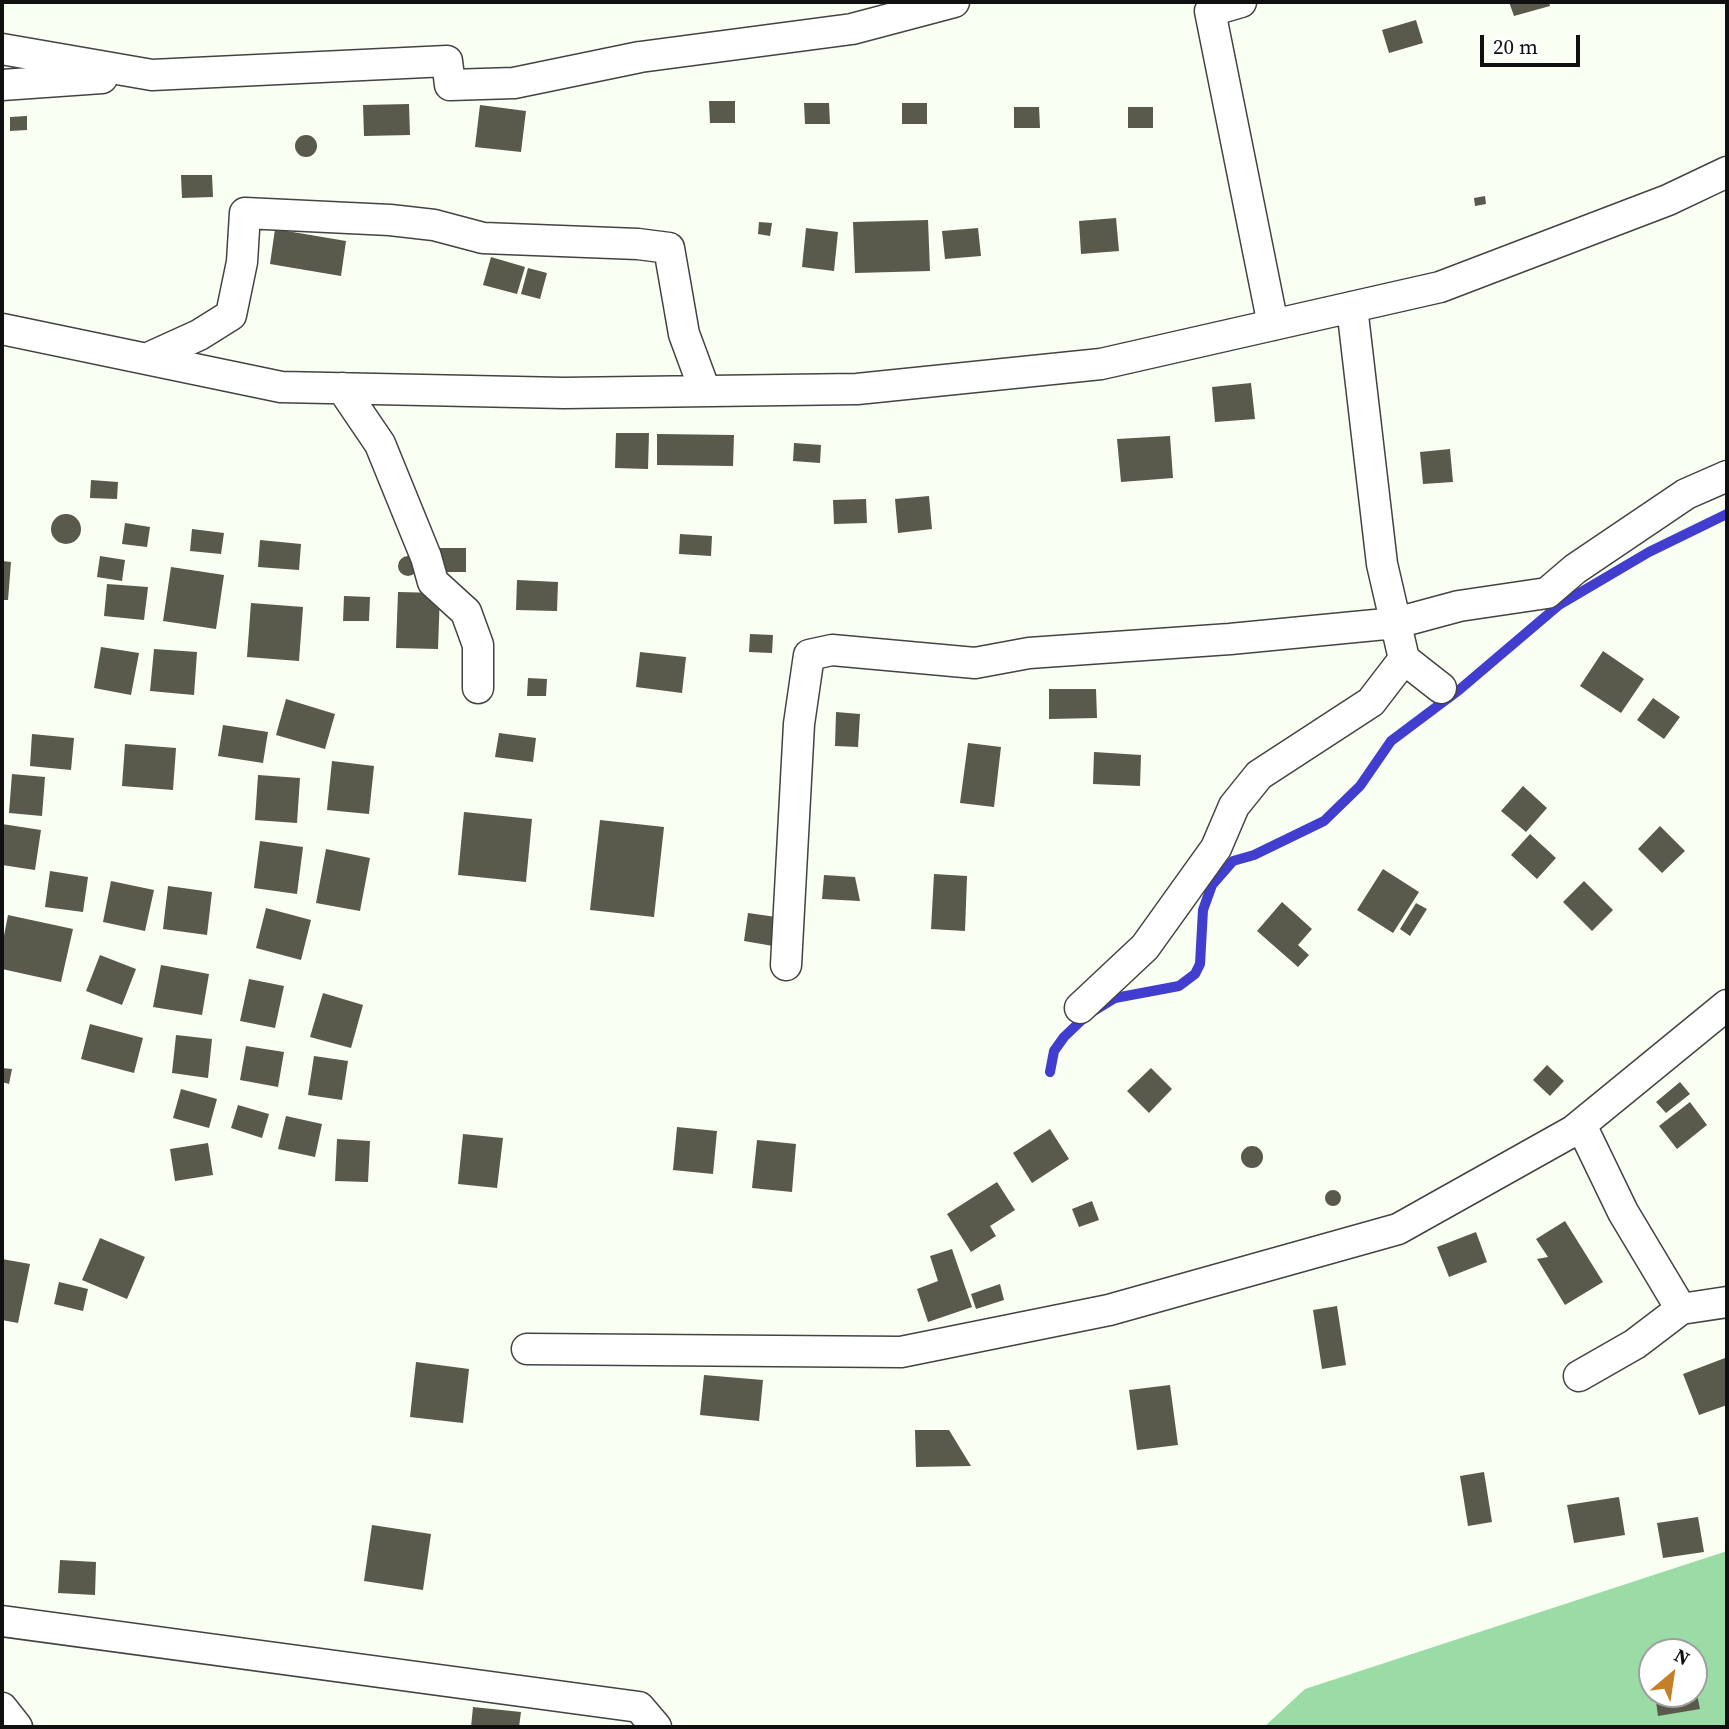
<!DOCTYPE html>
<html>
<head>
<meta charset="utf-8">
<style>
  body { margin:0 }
  #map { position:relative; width:1729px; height:1729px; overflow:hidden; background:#fafff3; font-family:"Source Serif 4",serif }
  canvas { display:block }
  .frame { position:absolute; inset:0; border:4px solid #101010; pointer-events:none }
  .north { position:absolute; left:1638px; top:1638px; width:70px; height:70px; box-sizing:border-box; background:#fff; border:2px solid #9f9f9f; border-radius:50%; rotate:29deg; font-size:19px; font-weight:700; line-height:28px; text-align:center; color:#101010 }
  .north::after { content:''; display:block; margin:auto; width:24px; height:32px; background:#c38026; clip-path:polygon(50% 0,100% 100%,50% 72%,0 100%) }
  .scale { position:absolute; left:1480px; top:35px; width:100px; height:32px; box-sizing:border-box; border:4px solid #101010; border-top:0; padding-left:9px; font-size:21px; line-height:24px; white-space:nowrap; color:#101010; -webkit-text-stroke:5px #fff; paint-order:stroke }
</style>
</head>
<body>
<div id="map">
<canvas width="1729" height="1729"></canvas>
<div class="frame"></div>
<div class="north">N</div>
<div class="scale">20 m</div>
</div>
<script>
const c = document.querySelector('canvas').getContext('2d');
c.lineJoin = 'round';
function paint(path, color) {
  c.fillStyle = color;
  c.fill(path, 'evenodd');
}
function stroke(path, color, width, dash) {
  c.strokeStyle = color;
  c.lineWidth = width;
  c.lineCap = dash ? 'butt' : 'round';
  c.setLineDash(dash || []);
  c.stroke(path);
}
const forest = new Path2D(`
  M1727 1551V1727H1264L1305 1689ZM1652 1652H1694V1694H1652Z`);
const stream = new Path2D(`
  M1050 1072 1054 1051 1064 1037 1087 1015 1115 998 1179 986 1195 974 1200 964 1203 910 1212 885 1233 861 1254 855 1324 821 1360 786 1391 741 1459 690 1559 605 1649 552 1727 514`);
const building = new Path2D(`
  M1509 2H1549L1550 6 1514 16Z
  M1416 20 1423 43 1389 53 1382 30Z
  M709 101H735V123H710Z
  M804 103H829L830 124H805Z
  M902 103H927V124H902Z
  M409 104 410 135 364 136 363 105Z
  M480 105 526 111 521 152 475 147Z
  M1014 107H1039L1040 128H1014Z
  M1128 107H1153V128H1128Z
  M27 116V130L10 131V117Z
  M295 146a11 11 0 1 1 22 0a11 11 0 1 1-22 0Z
  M181 175H212L213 197 182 198Z
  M1485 196 1486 204 1475 206 1474 198Z
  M1116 218 1119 251 1081 254 1079 221Z
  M928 220 930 271 855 273 853 222Z
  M759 222 772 223 770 236 758 234Z
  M806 228 838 232 834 271 802 267Z
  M978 228 981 256 945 259 942 231Z
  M275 229 346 241 341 276 270 264Z
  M491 257 525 267 517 294 483 285Z
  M528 268 547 273 540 299 521 294Z
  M1251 383 1255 419 1215 422 1212 387Z
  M616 433H649L648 469 615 468Z
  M657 434 734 435 733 466 657 465Z
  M1170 436 1173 478 1121 482 1117 439Z
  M794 443 821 445 820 463 793 461Z
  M1450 449 1453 482 1423 484 1420 452Z
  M91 480 118 482 117 499 90 498Z
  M929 496 932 529 898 533 895 499Z
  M866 499 867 523 834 524 833 500Z
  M51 529a15 15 0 1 1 30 0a15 15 0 1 1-30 0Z
  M125 523 150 527 147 547 122 544Z
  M192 529 224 533 221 554 190 551Z
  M680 534 712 536 711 556 679 554Z
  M260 540 301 544 299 570 258 567Z
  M434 548H466V572H434Z
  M100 556 125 560 122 581 97 577Z
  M398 566a10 10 0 1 1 20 0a10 10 0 1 1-20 0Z
  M2 561 11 562 8 600H2Z
  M171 567 224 575 216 629 163 621Z
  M517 580 558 582 557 611 516 610Z
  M107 584 148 587 144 620 104 616Z
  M398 592 440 593 438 649 396 648Z
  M344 596 370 597 369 621H343Z
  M251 603 303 607 299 661 247 657Z
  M750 634 773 635 772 653 749 652Z
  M101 647 139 653 131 695 94 688Z
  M154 649 197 652 194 695 150 691Z
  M1603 651 1644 679 1621 713 1580 686Z
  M640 652 686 657 682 693 636 687Z
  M528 678 547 679 546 696H527Z
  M1049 689H1096L1097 718 1049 719Z
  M1653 698 1680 717 1664 739 1637 720Z
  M286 699 335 714 325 749 276 735Z
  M836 712 860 714 858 747 835 746Z
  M223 725 268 732 263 763 218 756Z
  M499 733 536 738 533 762 495 757Z
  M32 734 74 738 71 770 30 766Z
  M968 743 1001 747 994 807 960 803Z
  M125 744 176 748 173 790 122 786Z
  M1094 752 1141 755 1140 786 1093 784Z
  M332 761 374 766 369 814 327 810Z
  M12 774 45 777 42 816 9 813Z
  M258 775 300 778 297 823 255 820Z
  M1523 786 1547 808 1526 832 1501 811Z
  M464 812 532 819 526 882 458 875Z
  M600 820 664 827 654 917 590 910Z
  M2 824 41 830 35 870 2 865Z
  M1660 826 1685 851 1662 873 1638 849Z
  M1530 834 1556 858 1537 879 1511 855Z
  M260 841 303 847 297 894 254 888Z
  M326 849 370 858 360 911 316 903Z
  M1383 869 1419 892 1393 933 1357 910Z
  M50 871 88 877 83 912 45 907Z
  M934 874 967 876 965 931 931 929Z
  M824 875 855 877 860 901 822 899Z
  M111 881 154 890 145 931 103 922Z
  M1584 881 1613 910 1592 931 1563 902Z
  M168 886 212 892 207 935 163 929Z
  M1282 902 1312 929 1298 945 1309 955 1298 967 1257 931Z
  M1416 903 1427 909 1410 936 1400 929Z
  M266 908 311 920 301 960 256 948Z
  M748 913 783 918 779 947 744 941Z
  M8 915 73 929 61 982 2 969V946Z
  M100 955 136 969 122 1005 86 991Z
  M161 965 209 974 202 1015 153 1007Z
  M249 979 284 986 275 1028 240 1021Z
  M323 993 363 1005 351 1048 310 1037Z
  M90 1024 143 1038 134 1073 81 1059Z
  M176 1035 212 1039 208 1078 172 1073Z
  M246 1046 284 1052 278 1087 240 1080Z
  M314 1056 348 1061 342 1100 308 1095Z
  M1547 1065 1564 1081 1550 1096 1533 1080Z
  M2 1068 12 1069 9 1084 2 1082Z
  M1151 1068 1172 1089 1149 1113 1127 1091Z
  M1680 1082 1690 1094 1666 1113 1656 1102Z
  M181 1089 217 1099 209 1128 173 1118Z
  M1690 1102 1707 1125 1677 1149 1659 1126Z
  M238 1105 269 1114 262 1138 231 1128Z
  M286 1116 322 1124 315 1157 278 1149Z
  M677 1127 717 1131 713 1174 673 1170Z
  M1050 1129 1069 1159 1032 1183 1013 1153Z
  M463 1134 503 1138 497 1188 458 1184Z
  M337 1139 370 1141 368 1182 335 1181Z
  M757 1140 796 1144 792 1192 752 1188Z
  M208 1143 213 1175 175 1181 170 1149Z
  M1241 1157a11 11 0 1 1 22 0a11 11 0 1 1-22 0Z
  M997 1182 1015 1210 990 1226 996 1236 971 1252 947 1214Z
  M1325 1198a8 8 0 1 1 16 0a8 8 0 1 1-16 0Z
  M1092 1201 1099 1220 1079 1227 1072 1209Z
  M1565 1221 1603 1282 1565 1305 1537 1259 1548 1257 1536 1239Z
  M1476 1232 1487 1262 1449 1277 1437 1247Z
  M100 1238 145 1257 127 1299 82 1280Z
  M952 1249 972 1307 928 1322 917 1289 938 1281 930 1256Z
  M2 1259 30 1264 18 1323 2 1320Z
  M59 1282 88 1289 83 1311 54 1304Z
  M1000 1284 1004 1300 976 1309 971 1294Z
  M1337 1306 1346 1365 1322 1369 1313 1310Z
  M1725 1358 1727 1405 1699 1415 1683 1374Z
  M416 1362 469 1369 463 1423 410 1417Z
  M704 1375 763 1380 759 1421 700 1415Z
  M1170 1385 1178 1445 1137 1450 1129 1390Z
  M915 1430H949L971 1466 916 1467Z
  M1484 1472 1492 1522 1468 1526 1460 1476Z
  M1619 1497 1625 1535 1574 1543 1567 1505Z
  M1698 1517 1704 1552 1663 1558 1657 1523Z
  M372 1525 431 1534 423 1590 364 1581Z
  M60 1560 96 1562 95 1595 58 1593Z
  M1694 1679 1700 1709 1658 1716 1655 1694H1694Z
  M473 1707 521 1712 519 1727H471Z`);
const minor = new Path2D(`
  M1241 2 1210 11 1273 325
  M2 49 152 75 447 61 450 85 514 83 640 57 852 29 954 2
  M2 85 102 78
  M1352 307 1382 564 1404 659 1441 688
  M2 329 281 387 564 393 857 389 1101 364 1440 287 1668 200 1727 172
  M146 359 199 335 231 315 242 262 245 213 390 220 434 225 483 238 638 244 669 248 684 334 705 391
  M342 388 380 444 426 557 433 582 466 612 478 645V688
  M786 965 799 724 809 655 832 650 975 663 1029 653 1230 639 1396 623 1459 606 1547 593 1575 569 1686 494 1727 476
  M1080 1008 1145 947 1216 848 1234 806 1259 775 1371 702 1404 659
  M1581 1125 1623 1212 1681 1309 1727 1302
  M527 1349 901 1352 1109 1310 1398 1229 1573 1131 1727 1005
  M1579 1376 1635 1344 1681 1309
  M2 1621 639 1707 656 1727
  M2 1708 17 1727`);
paint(forest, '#9bdca6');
stroke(stream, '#413ecf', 10);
paint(building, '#59594c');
stroke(minor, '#434343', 33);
stroke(minor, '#fff', 30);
</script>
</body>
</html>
